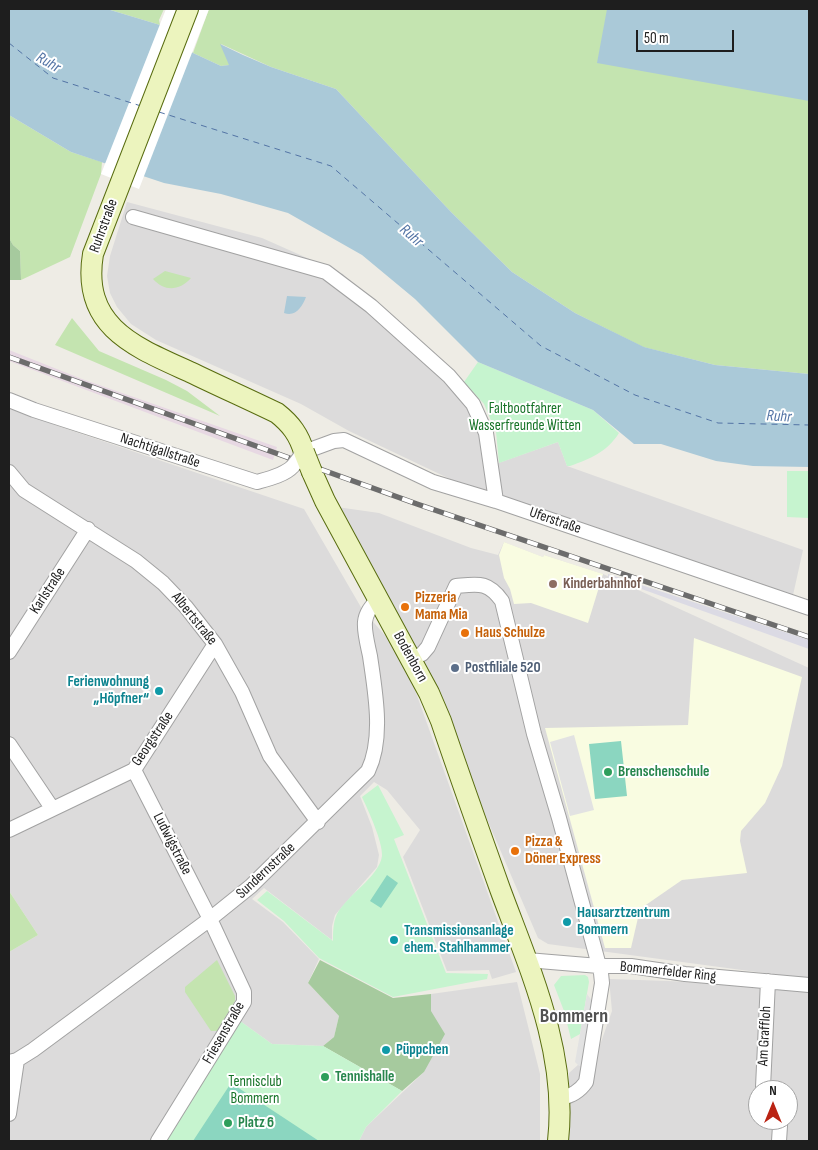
<!DOCTYPE html>
<html>
<head>
<meta charset="utf-8">
<style>
  body { margin:0 }
  #map { position:relative; width:818px; height:1150px; overflow:hidden; background:#eeece5; font-family:"Sofia Sans Condensed",sans-serif }
  canvas { display:block }
  .frame { position:absolute; inset:0; border:10px solid #1e1e1e; pointer-events:none }
  .north { position:absolute; left:748px; top:1080px; width:50px; height:50px; box-sizing:border-box; background:#fff; border:1px solid #a5a5a5; border-radius:50%; rotate:0deg; font-size:14px; font-weight:700; line-height:20px; text-align:center; color:#1e1e1e }
  .north::after { content:''; display:block; margin:auto; width:18px; height:22px; background:#ba2313; clip-path:polygon(50% 0,100% 100%,50% 72%,0 100%) }
  .scale { position:absolute; left:636px; top:30px; width:98px; height:22px; box-sizing:border-box; border:2px solid #1e1e1e; border-top:0; padding-left:6px; font-size:15px; line-height:18px; white-space:nowrap; color:#1e1e1e; -webkit-text-stroke:4px #fff; paint-order:stroke }
</style>
</head>
<body>
<div id="map">
<canvas width="818" height="1150"></canvas>
<div class="frame"></div>
<div class="north">N</div>
<div class="scale">50 m</div>
</div>
<script>
const c = document.querySelector('canvas').getContext('2d');
c.lineJoin = 'round';
function paint(path, color) {
  c.fillStyle = color;
  c.fill(path, 'evenodd');
}
function stroke(path, color, width, dash) {
  c.strokeStyle = color;
  c.lineWidth = width;
  c.lineCap = dash ? 'butt' : 'round';
  c.setLineDash(dash || []);
  c.stroke(path);
}
function drawText(font, color, halo, rows, align = 'center') {
  c.font = font + ' "Sofia Sans Condensed",sans-serif';
  c.lineWidth = 4;
  c.setLineDash([]);
  c.textBaseline = 'middle';
  c.strokeStyle = halo;
  c.fillStyle = color;
  for (const [text, x, y, turn = 0] of rows) {
    c.save();
    c.translate(x, y);
    c.rotate((+turn || 0) * Math.PI / 180);
    c.textAlign = isNaN(turn) ? turn : align;
    if (halo) c.strokeText(text, 0, 0);
    c.fillText(text, 0, 0);
    c.restore();
  }
}
const residential = new Path2D(`
  M127 202 262 238 343 274 399 333 472 405 490 466 558 442 567 466 803 550 793 595 627 539 490 498 349 431 301 404 156 340 131 324 117 307 110 293 107 276 110 256Z
  M9 404 55 425 304 509 362 609 388 639 410 676 516 972 492 979 489 970 447 971 403 857 420 830 387 790 374 782 360 796 372 827 379 855 377 867 335 915 332 926V940L264 888 252 899 283 922 319 959 308 983 339 1016 334 1037 323 1046 272 1044 240 1021 154 1141H9V952L38 935 9 891Z
  M337 507 379 513 471 548 498 555 504 542 543 557 544 555 603 574 809 668V979L548 944 538 938 420 663Z
  M609 979 669 981 809 990V1141H566L568 1121 569 1073 600 1045 612 1011ZM758 1090H788V1120H758Z
  M517 982 540 1074V1141H359L366 1127 424 1072 431 1011V994Z`);
const industrial = new Path2D(`
  M9 350 82 379 277 447 273 460 9 361Z`);
const education = new Path2D(`
  M504 542 543 557 544 555 603 574 588 623 531 603 514 604 510 589 504 578 499 555Z
  M694 638 802 677 782 766 765 803 741 831 740 841 747 873 682 880 640 909 631 948H605L545 728 688 725Z`);
const grass = new Path2D(`
  M107 9H164L159 20 160 25Z
  M209 9H809V374L715 365 643 347 575 313 512 272 451 212 336 89 271 67 221 44 230 65 221 66 193 53Z
  M9 115 71 152 102 162 101 174 70 257 21 280 20 251 13 245 9 238Z
  M165 271 191 278C179 291 165 292 153 279Z
  M72 318 99 351 166 380 187 391 220 416 55 345Z
  M9 891 38 935 9 952Z
  M217 960 235 996V1001L217 1031H211L185 992V987Z`);
const forest = new Path2D(`
  M9 238 13 245 20 251 21 280H9Z
  M320 960 393 998 431 994V1011L445 1034 424 1072 402 1091 323 1046 334 1037 339 1016 308 983Z`);
const park = new Path2D(`
  M478 362 593 410 619 433C607 452 590 459 570 466H567L558 442 499 463 496 432 484 404 464 382Z
  M787 471H809V518L787 517Z
  M378 785 404 835 394 839 446 973 488 974 487 979 393 997 319 958 284 921 257 900 267 891 333 941C333 933 333 922 337 914 347 895 379 877 382 856 383 842 368 810 362 797Z
  M585 975 588 977 589 982 580 1034 571 1039 564 1011 554 985 561 976Z
  M240 1021 272 1044 323 1046 402 1091 366 1127 359 1141H166Z`);
const pitch = new Path2D(`
  M621 741 627 796 595 799 589 744Z
  M387 875 398 883 381 908 370 901Z
  M231 1083 319 1141H193Z`);
const parking = new Path2D(`
  M574 735 594 810 570 816 550 742Z
  M587 994 595 1005 584 1066H579L575 1062Z`);
const plaza = new Path2D(`
  M608 574 809 640V649L608 577Z`);
const water = new Path2D(`
  M9 9H107L160 25 193 53 221 66 229 65 220 44 243 55 271 67 336 89 451 212 512 272 575 313 644 347 715 365 809 374V467L753 466 716 461 661 444H634L593 410 478 362 415 299 362 255 288 213 221 194 164 183 71 152 9 115Z
  M607 9H809V101L597 63Z
  M287 296 306 297C302 307 296 317 284 313Z`);
const pier = new Path2D(`
  M166 9H209L139 189 101 174Z`);
const ferry = new Path2D(`
  M9 43 53 78 141 106
  M159 112 331 166 541 346 635 395 718 423 809 425`);
const street = new Path2D(`
  M133 217 326 272 371 306 449 376 473 404 486 433 496 501
  M9 400 34 410 257 482C268 479 285 475 293 466
  M304 452 334 441 344 440 433 482 496 501 809 608
  M9 472 24 490 136 561 163 583 186 607 215 644 242 692 270 756 318 822
  M9 652 88 529
  M411 659 422 654 428 647 456 586C478 584 488 581 502 601L534 734 559 818 601 973 602 983 586 1082C579 1092 572 1095 560 1099
  M9 744 52 808
  M134 770 210 919 244 992V1002L158 1141
  M9 830 134 770 215 644
  M527 960 599 966H631L685 974 809 985
  M9 1062 17 1060 33 1050 210 919 251 886 368 771C384 738 375 691 370 656 368 646 364 632 365 622 366 612 372 606 378 599
  M764 1090 763 1087 768 981
  M9 1114 17 1060
  M778 1120 780 1126 779 1141`);
const secondary = new Path2D(`
  M188 9 93 254C81 327 135 347 190 372 219 386 248 399 277 413 291 424 299 435 304 452
  M312 472 325 501 429 693 441 721C460 777 480 833 500 889 530 970 568 1053 558 1141`);
const rail = new Path2D(`
  M9 357 417 504 809 637`);
const streetBridge = new Path2D(`
  M293 466 304 452`);
const secondaryBridge = new Path2D(`
  M304 452 312 472`);
const markers = [
  [553,584,5,"#8d6e63"],
  [405,607,5,"#e8710a"],
  [465,633,5,"#e8710a"],
  [455,668,5,"#5c6f8a"],
  [159,691,5,"#0f9aa8"],
  [608,772,5,"#2e9e5b"],
  [515,851,5,"#e8710a"],
  [567,922,5,"#0f9aa8"],
  [394,940,5,"#0f9aa8"],
  [386,1050,5,"#0f9aa8"],
  [325,1077,5,"#2e9e5b"],
  [228,1123,5,"#2e9e5b"]
];
const streetNames = [
  ["Ruhrstraße",104,226,-70],
  ["Nachtigallstraße",160,451,18],
  ["Uferstraße",555,521,19],
  ["Karlstraße",48,591,-57],
  ["Albertstraße",194,619,51],
  ["Bodenborn",410,657,61],
  ["Georgstraße",153,739,-56],
  ["Ludwigstraße",172,844,63],
  ["Sundernstraße",266,871,-43],
  ["Bommerfelder Ring",668,972,6],
  ["Friesenstraße",224,1033,-60],
  ["Am Graffloh",765,1036,-87]
];
const parkNames = [
  ["Faltbootfahrer",525,409],
  ["Wasserfreunde Witten",525,426],
  ["Tennisclub",255,1082],
  ["Bommern",255,1099]
];
const educationNames = [
  ["Kinderbahnhof",563,584]
];
const foodNames = [
  ["Pizzeria",415,598],
  ["Mama Mia",415,615],
  ["Haus Schulze",475,633],
  ["Pizza &",525,842],
  ["Döner Express",525,859]
];
const serviceNames = [
  ["Postfiliale 520",465,668]
];
const cultureNames = [
  ["Ferienwohnung",149,682,"right"],
  ["„Höpfner“",149,699,"right"],
  ["Hausarztzentrum",577,913],
  ["Bommern",577,930],
  ["Transmissionsanlage",404,931],
  ["ehem. Stahlhammer",404,948],
  ["Püppchen",396,1050]
];
const leisureNames = [
  ["Brenschenschule",618,772],
  ["Tennishalle",335,1077],
  ["Platz 6",238,1123]
];
const waterNames = [
  ["Ruhr",48,63,30],
  ["Ruhr",411,236,41],
  ["Ruhr",779,417,3]
];
const districtNames = [
  ["Bommern",574,1017]
];
paint(residential, '#dcdbdb');
paint(industrial, '#e7d8e3');
paint(education, '#f9fce1');
paint(grass, '#c4e4b0');
paint(forest, '#a6ca9e');
paint(park, '#c6f4cf');
paint(pitch, '#8bd6c0');
paint(parking, '#e2e2e2');
paint(plaza, '#dbdae4');
paint(water, '#aac9d8');
paint(pier, '#fff');
stroke(ferry, '#5374a5', 1, [6, 5]);
stroke(street, '#a2a2a2', 16);
stroke(secondary, '#586c0f', 22);
stroke(street, '#fff', 14);
stroke(secondary, '#ecf4be', 20);
stroke(rail, '#6c6c6c', 5.5);
stroke(rail, '#fff', 4, [11]);
stroke(streetBridge, '#a2a2a2', 16, []);
stroke(secondaryBridge, '#586c0f', 22, []);
stroke(streetBridge, '#fff', 14);
stroke(secondaryBridge, '#ecf4be', 20);
for (const [x, y, r, color] of markers) {
  const dot = new Path2D();
  dot.arc(x, y, r, 0, 2 * Math.PI);
  c.fillStyle = color;
  c.fill(dot);
  stroke(dot, '#fff', 2);
}
drawText('15px', '#1e1e1e', '#fff', streetNames);
drawText('15px', '#167327', '#fff', parkNames);
drawText('bold 15px', '#785e54', '#fff', educationNames, 'left');
drawText('bold 15px', '#c56008', '#fff', foodNames, 'left');
drawText('bold 15px', '#4e5e75', '#fff', serviceNames, 'left');
drawText('bold 15px', '#0d838f', '#fff', cultureNames, 'left');
drawText('bold 15px', '#27864d', '#fff', leisureNames, 'left');
drawText('italic 16px', '#5374a5', '#fff', waterNames);
drawText('bold 20px', '#515151', '#fff', districtNames);
</script>
</body>
</html>
